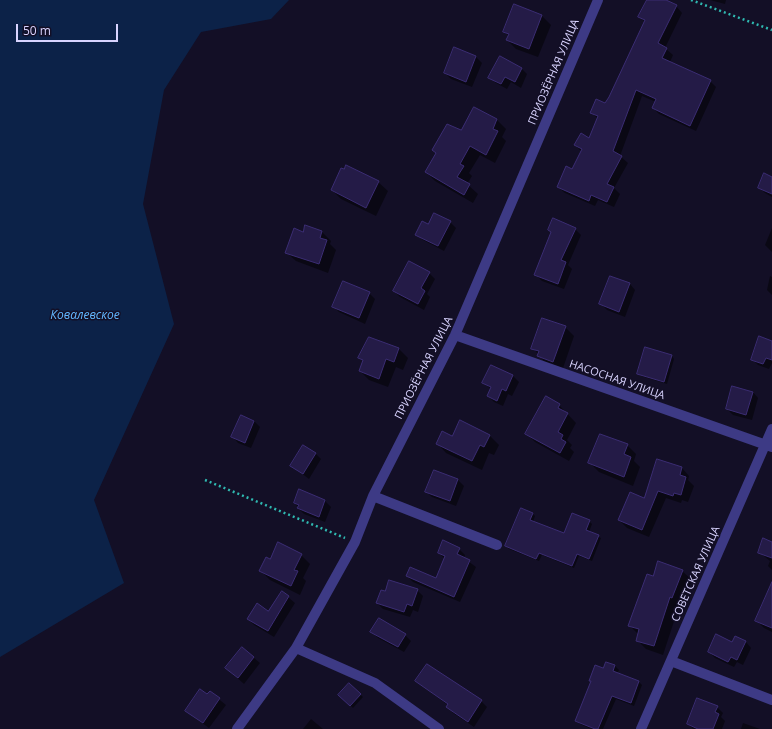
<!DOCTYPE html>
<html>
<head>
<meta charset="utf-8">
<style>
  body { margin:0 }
  #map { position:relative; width:772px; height:729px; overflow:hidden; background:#130f26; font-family:"Open Sans",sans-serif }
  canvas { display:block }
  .scale { position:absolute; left:16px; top:24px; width:102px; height:18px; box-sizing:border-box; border:2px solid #d9d4ff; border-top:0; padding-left:5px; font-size:12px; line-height:14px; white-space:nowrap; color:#d9d4ff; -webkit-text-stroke:3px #130f26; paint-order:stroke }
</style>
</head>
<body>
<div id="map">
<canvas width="772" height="729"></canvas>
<div class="scale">50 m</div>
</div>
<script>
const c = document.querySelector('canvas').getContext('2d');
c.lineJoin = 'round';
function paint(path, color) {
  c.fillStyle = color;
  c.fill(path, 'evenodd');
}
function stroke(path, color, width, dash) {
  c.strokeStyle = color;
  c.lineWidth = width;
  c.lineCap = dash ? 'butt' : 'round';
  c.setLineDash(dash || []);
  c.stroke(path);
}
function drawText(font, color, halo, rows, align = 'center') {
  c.font = font + ' "Open Sans",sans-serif';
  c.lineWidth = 3;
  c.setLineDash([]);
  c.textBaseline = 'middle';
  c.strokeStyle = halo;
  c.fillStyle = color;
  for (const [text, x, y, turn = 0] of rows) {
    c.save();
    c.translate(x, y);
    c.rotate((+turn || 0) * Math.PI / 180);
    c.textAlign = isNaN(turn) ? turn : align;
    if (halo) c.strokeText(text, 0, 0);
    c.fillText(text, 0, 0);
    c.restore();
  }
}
const water = new Path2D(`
  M0 0H289L271 19 201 32 164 90 143 204 174 324 94 500 124 583 0 657Z`);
const shadow = new Path2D(`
  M648 0H664L676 6 682 13 665 48 673 55 670 62 710 81 716 87 696 131 659 114 653 108 656 102 642 96 620 156 628 163 614 188 620 194 614 207 598 200 595 206 565 193 558 187 572 170 582 152 575 145 590 140 598 119 592 113 606 104 610 97 645 22 640 17Z
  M710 0H726L725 4Z
  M542 16 551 25 538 57 516 49 507 40 509 36 504 31Z
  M454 48 476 57 482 63 472 87 451 79 445 73Z
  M521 68 527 74 521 88 511 82 507 89 496 83 490 78Z
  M474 108 497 120 506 129 502 137 506 141 495 163 480 155 469 173 472 176 467 184 478 194 473 203 435 181 426 172 437 154 433 150 462 132Z
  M772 178V197L765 193 759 187Z
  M378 182 388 191 376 216 341 199 332 190Z
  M450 222 456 228 444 251 423 240 417 235 429 226Z
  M772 228V252L765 245Z
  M575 229 581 235 568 265 572 269 564 289 542 281 536 275 552 233 549 230Z
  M322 232 331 241 330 244 336 250 328 273 296 261 286 252 303 233Z
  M429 273 435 279 427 294 430 297 424 310 400 297 394 291Z
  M770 276 772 277V295L767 290Z
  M630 284 635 290 625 317 607 310 601 304Z
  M369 293 375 299 365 324 339 312 333 306Z
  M565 327 574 336 562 371 547 365 533 348Z
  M772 342V363L769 369 758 365 752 359Z
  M399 349 408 358 403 370 396 367 388 387 369 380 360 371 364 362 359 358Z
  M672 356 674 359 667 384 641 376 638 373Z
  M491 366 513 376 519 382 512 396 508 394 503 406 494 402 488 396 491 389 484 383Z
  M753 392 758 398 752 420 733 415 727 409Z
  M559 405 576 423 567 440 572 445 570 448 574 452 569 461 535 442 526 433Z
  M241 416 254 421 260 427 251 448 238 443 233 437Z
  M490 436 499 445 494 455 489 453 482 470 446 453 437 443 452 437Z
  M627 445 636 454 634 461 640 467 633 486 599 472 590 463Z
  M315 453 321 459 309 479 292 466Z
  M682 468 689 476 688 480 694 486 688 502 682 500 681 503 666 498 649 537 627 528 619 520Z
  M434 471 458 480 464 486 456 506 432 497 426 492Z
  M300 491 325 501 331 507 325 522 304 514 298 508 295 503Z
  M532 513 535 516 533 522 564 535 589 521 592 524 589 532 601 538 592 561 579 556 574 568 542 555 539 561 509 549 506 546Z
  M772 543V570L768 566 770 561 759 552Z
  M459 549 465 555 464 558 476 567 460 602 413 582 407 576 436 579 445 559 439 553Z
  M301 555 310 564 303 578 306 581 300 595 270 580 261 571 270 561Z
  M682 571 692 580 681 607 679 606 663 655 646 649 637 640 639 635 629 625 653 577Z
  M772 585V632L764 628 757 621Z
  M417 590 423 596 418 612 413 610 410 617 383 609 377 603 386 592Z
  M282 592 295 603 274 637 254 625 248 619 269 612Z
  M372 632 405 635 411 641 404 652 378 638Z
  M746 642 751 648 743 665 737 662 734 667 715 658 709 652 733 643Z
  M242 648 260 663 244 684 226 668Z
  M606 663 615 666 619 670 617 674 638 681 642 685 634 706 616 699 603 729H591L580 724 576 720 592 682 590 680 604 669Z
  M428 665 481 701 487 707 474 727 453 713 448 707 449 706 417 681Z
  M349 684 363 697 353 708 340 695Z
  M210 692 226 705 209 728 186 711Z
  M717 707 723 713 721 717 725 721 722 729H693L688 724Z
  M311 719 323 729H303Z
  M743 723 760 729H741Z`);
const building = new Path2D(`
  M647 0H666L677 5 658 43 667 48 662 58 711 80 690 126 652 108 656 99 636 90 613 151 622 156 607 184 614 187 607 202 591 195 589 201 557 187 566 166 572 169 582 149 574 145 581 133 589 138 598 116 590 113 596 99 605 103 609 97 645 20 638 17Z
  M514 4 542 15 529 49 506 40 509 34 503 32Z
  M454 47 476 56 466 82 444 73Z
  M500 56 522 68 515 82 505 77 501 84 488 78Z
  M474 107 497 119 493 129 498 131 486 155 470 146 460 164 464 166 457 177 470 184 464 195 425 172 436 153 432 150 447 124 461 130Z
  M346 165 379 181 366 208 331 190 341 168 344 169Z
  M764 173 772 177V194L758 188Z
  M434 213 451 221 438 246 415 235 422 221 428 224Z
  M553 218 576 228 561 260 566 262 558 284 534 275 551 232 548 230Z
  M305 225 322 231 320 238 327 240 319 264 285 253 294 228 303 232Z
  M409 261 430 272 421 288 425 291 418 304 393 291Z
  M610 276 630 283 619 312 599 304Z
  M343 281 370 292 359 318 332 307Z
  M542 318 566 326 553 362 537 356 539 351 531 349Z
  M759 336 772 341V360L766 358 763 364 751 360Z
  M369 337 399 348 394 362 386 359 379 379 359 371 363 360 358 358Z
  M645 347 672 355 664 382 637 374Z
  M491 365 513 375 506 391 502 389 497 401 487 396 491 387 482 383Z
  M732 386 753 392 746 415 726 409Z
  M546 396 560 404 558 408 568 413 558 432 563 435 561 439 566 442 560 453 525 434Z
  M241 415 254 421 245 443 231 437Z
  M460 420 490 435 484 447 480 445 472 461 436 444 442 431 452 436Z
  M600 434 628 444 624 454 631 457 624 477 588 463Z
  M303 445 316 453 303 474 290 466Z
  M657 459 682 467 680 475 686 477 681 495 674 493 673 496 658 491 642 530 618 520 630 492 644 498Z
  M434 470 458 479 450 501 425 492Z
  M299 489 325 500 319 517 297 508 299 505 294 503Z
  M521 508 533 513 530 520 564 533 572 513 590 520 586 530 599 535 589 559 577 554 572 566 539 553 536 559 505 546Z
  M763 538 772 542V558L758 553Z
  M443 540 460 548 457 554 470 560 454 597 406 576 410 567 436 578 445 556 438 553Z
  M278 542 302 554 294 570 298 571 291 586 259 571 266 557 270 559Z
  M658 561 683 570 672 598 670 597 654 646 636 641 639 629 628 626 647 574 653 576Z
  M389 580 418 589 412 606 407 604 404 612 376 603 381 590 385 591Z
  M772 582V628L755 621Z
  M282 591 289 596 268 631 247 619 257 603 268 611Z
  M379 618 406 634 398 647 370 632Z
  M716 634 732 642 735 636 746 641 737 660 731 657 728 662 708 652Z
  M242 647 254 657 238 678 225 668Z
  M606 662 615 665 613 671 639 681 631 703 612 696 598 729H595L575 721 591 681H589L595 665 603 668Z
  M427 664 482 700 468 722 446 707 448 704 415 681Z
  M349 683 361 694 350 706 338 695Z
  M200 689 207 694 210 691 220 698 203 723 185 711Z
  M697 698 718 706 715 712 719 714 713 729H698L687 724Z`);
const path = new Path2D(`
  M691 0 772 30
  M205 480 345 538`);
const minor = new Path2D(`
  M455 335 772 447
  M373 496 497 545
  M296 648 375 683 439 729
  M671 661 772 700
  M237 729 296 648 355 542 373 496 455 335 598 0
  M641 729 772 429`);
const streetNames = [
  ["ПРИОЗЁРНАЯ УЛИЦА",554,72,-67],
  ["ПРИОЗЁРНАЯ УЛИЦА",424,368,-63],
  ["НАСОСНАЯ УЛИЦА",617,380,19],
  ["СОВЕТСКАЯ УЛИЦА",696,574,-66]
];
const waterNames = [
  ["Ковалевское",85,316]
];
paint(water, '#0c2248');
paint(shadow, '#0007');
paint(building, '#241b47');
stroke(building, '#3b2d73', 1);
stroke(path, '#2fb8b0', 2.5, [2, 3]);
stroke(minor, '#3d3a85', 10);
drawText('11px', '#d9d4ff', '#130f26', streetNames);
drawText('italic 12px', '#62b6ff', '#130f26', waterNames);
</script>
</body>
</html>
